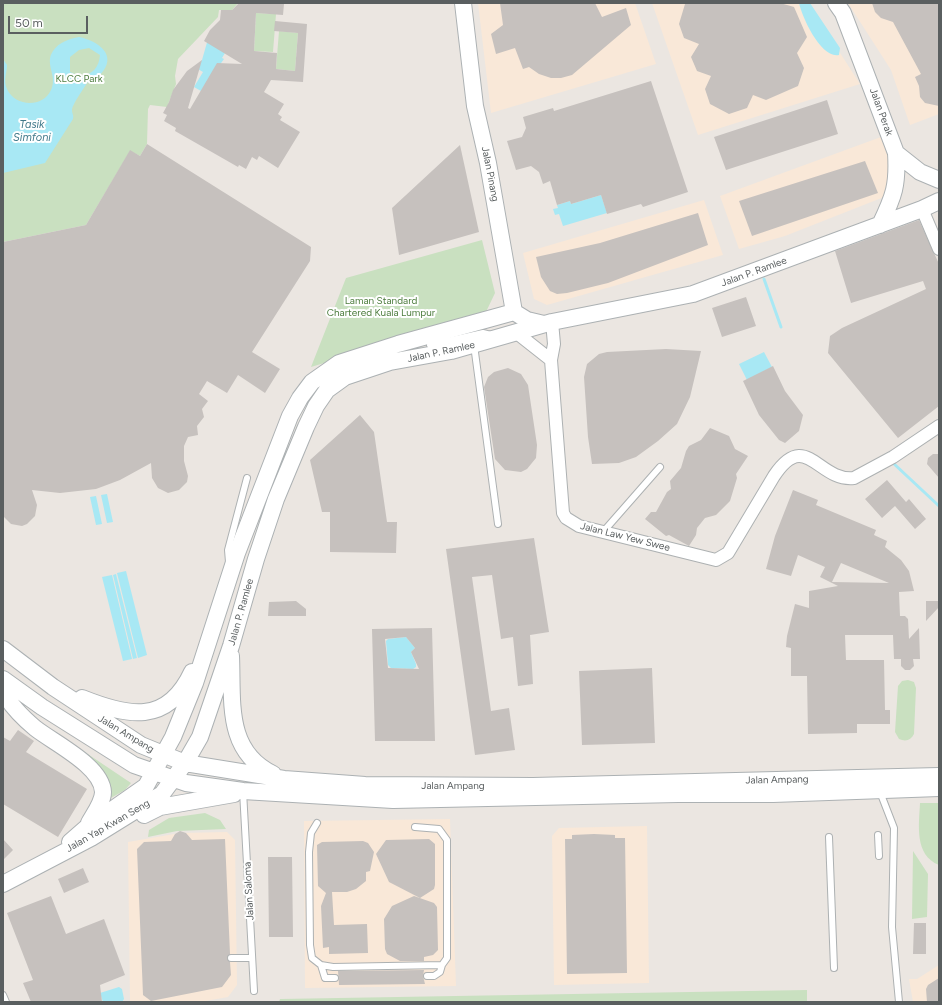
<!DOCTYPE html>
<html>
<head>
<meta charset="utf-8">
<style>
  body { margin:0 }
  #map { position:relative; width:942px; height:1005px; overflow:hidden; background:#ebe6e1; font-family:Figtree,sans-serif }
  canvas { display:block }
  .frame { position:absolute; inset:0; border:4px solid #5a5f60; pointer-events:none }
  .scale { position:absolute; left:8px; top:16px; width:80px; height:18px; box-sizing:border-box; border:2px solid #5a5f60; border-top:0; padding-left:5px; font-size:12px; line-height:14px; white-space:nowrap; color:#5a5f60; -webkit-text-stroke:3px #fff; paint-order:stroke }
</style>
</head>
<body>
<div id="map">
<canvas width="942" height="1005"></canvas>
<div class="frame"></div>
<div class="scale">50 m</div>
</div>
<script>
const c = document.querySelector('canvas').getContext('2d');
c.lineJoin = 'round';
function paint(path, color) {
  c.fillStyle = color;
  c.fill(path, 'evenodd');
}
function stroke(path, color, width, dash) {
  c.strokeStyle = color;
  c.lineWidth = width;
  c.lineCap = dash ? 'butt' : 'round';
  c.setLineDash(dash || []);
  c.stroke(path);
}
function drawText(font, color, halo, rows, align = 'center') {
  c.font = font + ' Figtree,sans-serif';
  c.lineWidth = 4;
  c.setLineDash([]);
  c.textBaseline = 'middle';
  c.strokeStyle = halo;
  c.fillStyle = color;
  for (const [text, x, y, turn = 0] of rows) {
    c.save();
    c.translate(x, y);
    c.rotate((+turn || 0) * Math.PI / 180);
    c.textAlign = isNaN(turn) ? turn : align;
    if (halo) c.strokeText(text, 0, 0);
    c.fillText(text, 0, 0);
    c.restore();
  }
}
const commercial = new Path2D(`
  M478 3H635L656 64 491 113Z
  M652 3H808L860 84 698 135Z
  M848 3H939V114L910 125 891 70Z
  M881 137 894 174 884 197 785 236 739 249 720 196Z
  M704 200 723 255 547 305 534 299 523 253Z
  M450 819 456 986 305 988 304 821Z
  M647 826 649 983 554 985 552 836 559 828Z
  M227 832 235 840 237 985 228 997 200 1002H130L128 842 180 833Z
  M939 965V1002H913L909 979H917Z`);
const green = new Path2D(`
  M3 3H238L232 10H219L218 17 178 59 175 76 176 84 167 107 150 105 148 109 147 144 140 156 130 151 86 225 3 242Z
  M256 13 276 14 273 52 254 51Z
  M279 31 298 33 295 71 276 69Z
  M482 240 495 293 485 314 311 367 346 278Z
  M908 680 914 682 916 688 914 734C911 740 906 742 899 739L895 732 898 686 902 681Z
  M37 720 131 783 125 790 109 799Z
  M920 803H939V865C914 855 919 825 920 803Z
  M205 813 220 820 226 829 177 831 148 837 149 830 169 818Z
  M913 851 928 874 927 917 912 919Z
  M807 990V1002H279L280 999Z`);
const water = new Path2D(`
  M799 3H810L840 48 839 55C821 59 802 17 799 3Z
  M79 37C98 41 119 55 100 75 96 79 90 78 87 83 84 88 72 105 72 110 72 114 74 115 73 119L45 163 3 173V59L7 65C7 73 3 80 7 89 15 107 43 108 51 90 58 76 44 64 53 51 59 42 69 39 79 37ZM89 48 100 55C99 68 93 73 81 77L70 72V57L79 50Z
  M208 39 225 53 222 58 224 59 201 91 194 87 203 72 196 68 202 60Z
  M601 195 607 213 563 226 559 214 555 215 553 209 558 208 557 205 570 201 571 204Z
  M764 352 772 367 747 380 739 364Z
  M107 494 113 522 107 523 101 495Z
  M96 496 102 524 96 525 90 497Z
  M126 571 147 655 138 658 117 573Z
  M116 574 137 658 133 659 113 575Z
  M112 575 132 659 123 661 102 577Z
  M406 637 415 648 411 652 416 664V667L413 669 391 668 388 665 386 641 388 639Z
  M119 987 122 989 124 999 122 1002H103L100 993Z`);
const stream = new Path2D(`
  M764 279 781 327
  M892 462 939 506`);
const building = new Path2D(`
  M239 3 284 4 283 15 256 13 254 51 277 53 276 69 295 71 298 33 274 31 275 21 307 24 303 82 271 80 264 92 284 104 278 114 282 117 280 120 300 132 278 168 259 156 257 160 252 157 246 169 239 165 238 167 175 131 176 128 164 121 167 115 163 113 169 102 173 90 187 71 202 60 188 108 190 109 217 63 242 64 204 41 210 30 220 20 221 10H232Z
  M500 3H595L602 17 626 8 631 25 572 75 561 78H551L539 74 529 67 523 69 515 48 496 54 491 34 503 25Z
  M688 3H780L794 7 807 37 797 53 804 68 798 86 766 100 753 95 747 108 729 114 710 104 705 89 711 76 697 71 691 57 699 44 684 38 679 24 685 4Z
  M872 3H939V106L925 103 920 97 919 86 915 77 921 74 893 22 881 18 875 12Z
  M651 81 688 192 643 207 641 204 607 214 601 195 571 204 570 201 557 205 550 181 543 184 539 172 531 166 516 170 507 141 522 137 526 128 523 117 553 108 554 111Z
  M827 100 838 134 726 170 714 137Z
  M147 144 311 247 310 261 252 352 280 369 265 393 238 375 227 393 207 381 199 394 208 401 202 409 204 417 197 426 198 435 188 437 184 446V461L188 476 187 482 179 490 168 493 158 488 152 478 151 463 120 480 96 489 60 493 32 490 37 505 35 516 27 524 22 526 11 524 3 516V242L86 225 130 150 140 156Z
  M460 145 479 232 399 255 392 208Z
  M865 161 878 193 752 236 739 201Z
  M698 213 708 245 608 283 567 293 557 294 550 291 541 277 536 257 600 243Z
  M919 220 939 264V406L898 438 828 353 830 336 842 328 926 289 923 281 851 303 835 251Z
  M746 297 756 326 722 337 712 308Z
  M666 349 701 351 690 397 677 424 658 441 636 457 619 463 592 464 588 437 584 377 587 364 599 354 607 352Z
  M773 366 785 391 803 415 799 431 785 443 779 440 759 415 743 381Z
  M508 368 521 374 528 385 537 445 536 458 527 469 521 472 505 470 495 459 484 387 488 377 494 372Z
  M360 415 374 432 387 522H397L396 553 330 552V512H322L310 460Z
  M710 428 729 436 735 449 748 456 736 474 737 478 730 501 716 515 705 518 697 528 696 535 689 546 669 535 666 536 645 519 651 512H656L667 492 671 489 670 481 681 468 686 451 689 446 701 440Z
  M933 454H939V478L927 464 928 458Z
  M887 480 906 502 909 499 926 519 915 529 895 506 882 518 865 499Z
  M793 490 818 500 816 505 876 530 874 535 887 541 885 547 901 560 909 571 914 591 899 592 900 616H905L908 619 909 639 919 628 920 659H913L914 666 910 670H905L901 666V659H894L893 635H845L846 660H884L885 710H890V724H857V733L808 734 807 676H791V648L786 647 787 636 795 604 809 608V591L838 586 820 577 825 567 798 555 791 576 766 569 775 536ZM841 563 889 583 832 582Z
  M534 538 549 632 530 635 533 684 518 686 513 637 501 639 492 575 472 577 491 711 509 708 515 750 475 755 446 549Z
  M296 601 306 609V616H268L269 602Z
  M926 601H939V607L926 621Z
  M432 628 435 741H375L372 629ZM406 637 415 648 411 652 419 669 388 668 385 639Z
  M652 668 655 743 582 745 579 671Z
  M18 730 34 741 26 752 87 789 58 837 3 804V737L10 741Z
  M180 831 186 833 192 840 225 839 230 954 227 958 230 962 231 975 222 987 151 1001 143 995 137 849 144 842 171 841 175 834Z
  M594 834 615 835V838H625L627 973 567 974 565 839H572V835Z
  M3 839 13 850 3 860Z
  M429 839 435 844V885L434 889 420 898 389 882 376 854 386 840Z
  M363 841 368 843 374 852 370 871 366 872V881L356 889 347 892H332L334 925 367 924 368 953 329 954V947L323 948 321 906 326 893 318 886 317 845 322 842Z
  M268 857H292L293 937H269Z
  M83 868 89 882 64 893 58 879Z
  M51 896 66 934 104 919 125 975 100 985 102 1002H31L23 983 33 980 7 913Z
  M414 896 434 903 437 907 438 950 433 955 424 957V961H400L387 954 385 949 384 919 392 906Z
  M914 923H926V954H913Z
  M424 970 423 976 425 984 339 985 338 971Z
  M939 978V1002H927L926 989 928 985Z`);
const lane = new Path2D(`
  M430 345 483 333 491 335
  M474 345 498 524
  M603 532 660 467
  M229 562 228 550 247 478
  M881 790 882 797 894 828 892 927 899 1002
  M243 791 254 991
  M317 823 311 833 309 852 310 945 312 958 321 965 333 967 442 965 447 958V840L439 829 415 827
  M878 835 879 856
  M829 837 834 968
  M231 958H252
  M321 965 325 978H335
  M427 976H434L440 972 442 965
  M3 995 6 1002`);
const street = new Path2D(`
  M922 209 939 249
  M552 322 554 344 551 360 563 513 566 518 579 526 716 560 728 553 774 476C806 428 818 482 854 478L893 457 939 426
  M518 334 551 360`);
const secondary = new Path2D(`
  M463 3 475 106 488 163 514 312 527 320 544 324
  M836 3 843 13 896 153C898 185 894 196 880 225
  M896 153 920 172 939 180
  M3 649 53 687 141 745 185 763 284 779 365 785 533 786 939 776
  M231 656C233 701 225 751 273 774
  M3 679 42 707 134 765 186 783 243 791 393 800 678 794H773L939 788
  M3 691C10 705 22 717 35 728 54 743 102 766 103 792 103 802 94 814 89 823
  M82 698C127 716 167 726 192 672
  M144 815 160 807 234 794
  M70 842 86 828 146 786 173 737 195 683 237 553 290 416 300 398 312 382 339 363 398 344 514 312
  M3 884 91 838 162 794 185 763 200 737 231 646 256 559 276 499 306 427 316 406 327 390 345 377 390 362 451 351 552 322 693 294 922 209 939 201`);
const parkNames = [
  ["KLCC Park",79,79],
  ["Laman Standard",381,301],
  ["Chartered Kuala Lumpur",381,313]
];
const streetNames = [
  ["Jalan Perak",881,112,70],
  ["Jalan Pinang",490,174,79],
  ["Jalan P. Ramlee",754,272,-20],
  ["Jalan P. Ramlee",441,352,-12],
  ["Jalan Law Yew Swee",625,537,14],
  ["Jalan P. Ramlee",241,612,-74],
  ["Jalan Ampang",126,734,31],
  ["Jalan Ampang",777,780,-1],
  ["Jalan Ampang",453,786],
  ["Jalan Yap Kwan Seng",108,826,-30],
  ["Jalan Saloma",249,891,-93]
];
const waterNames = [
  ["Tasik",32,125],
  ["Simfoni",32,138]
];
paint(commercial, '#f9e8d8');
paint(green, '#c9e0c0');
paint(water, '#a8e8f4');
stroke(stream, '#a8e8f4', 3);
paint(building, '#c6c1be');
stroke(lane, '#adb1b2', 8);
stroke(street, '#adb1b2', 14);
stroke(secondary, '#acb1b3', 18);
stroke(lane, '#fff', 6);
stroke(street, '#fff', 12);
stroke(secondary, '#fff', 16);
drawText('10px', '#4c7c3d', '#fff', parkNames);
drawText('10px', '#5a5f60', '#fff', streetNames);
drawText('italic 11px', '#40798a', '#fff', waterNames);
</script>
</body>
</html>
